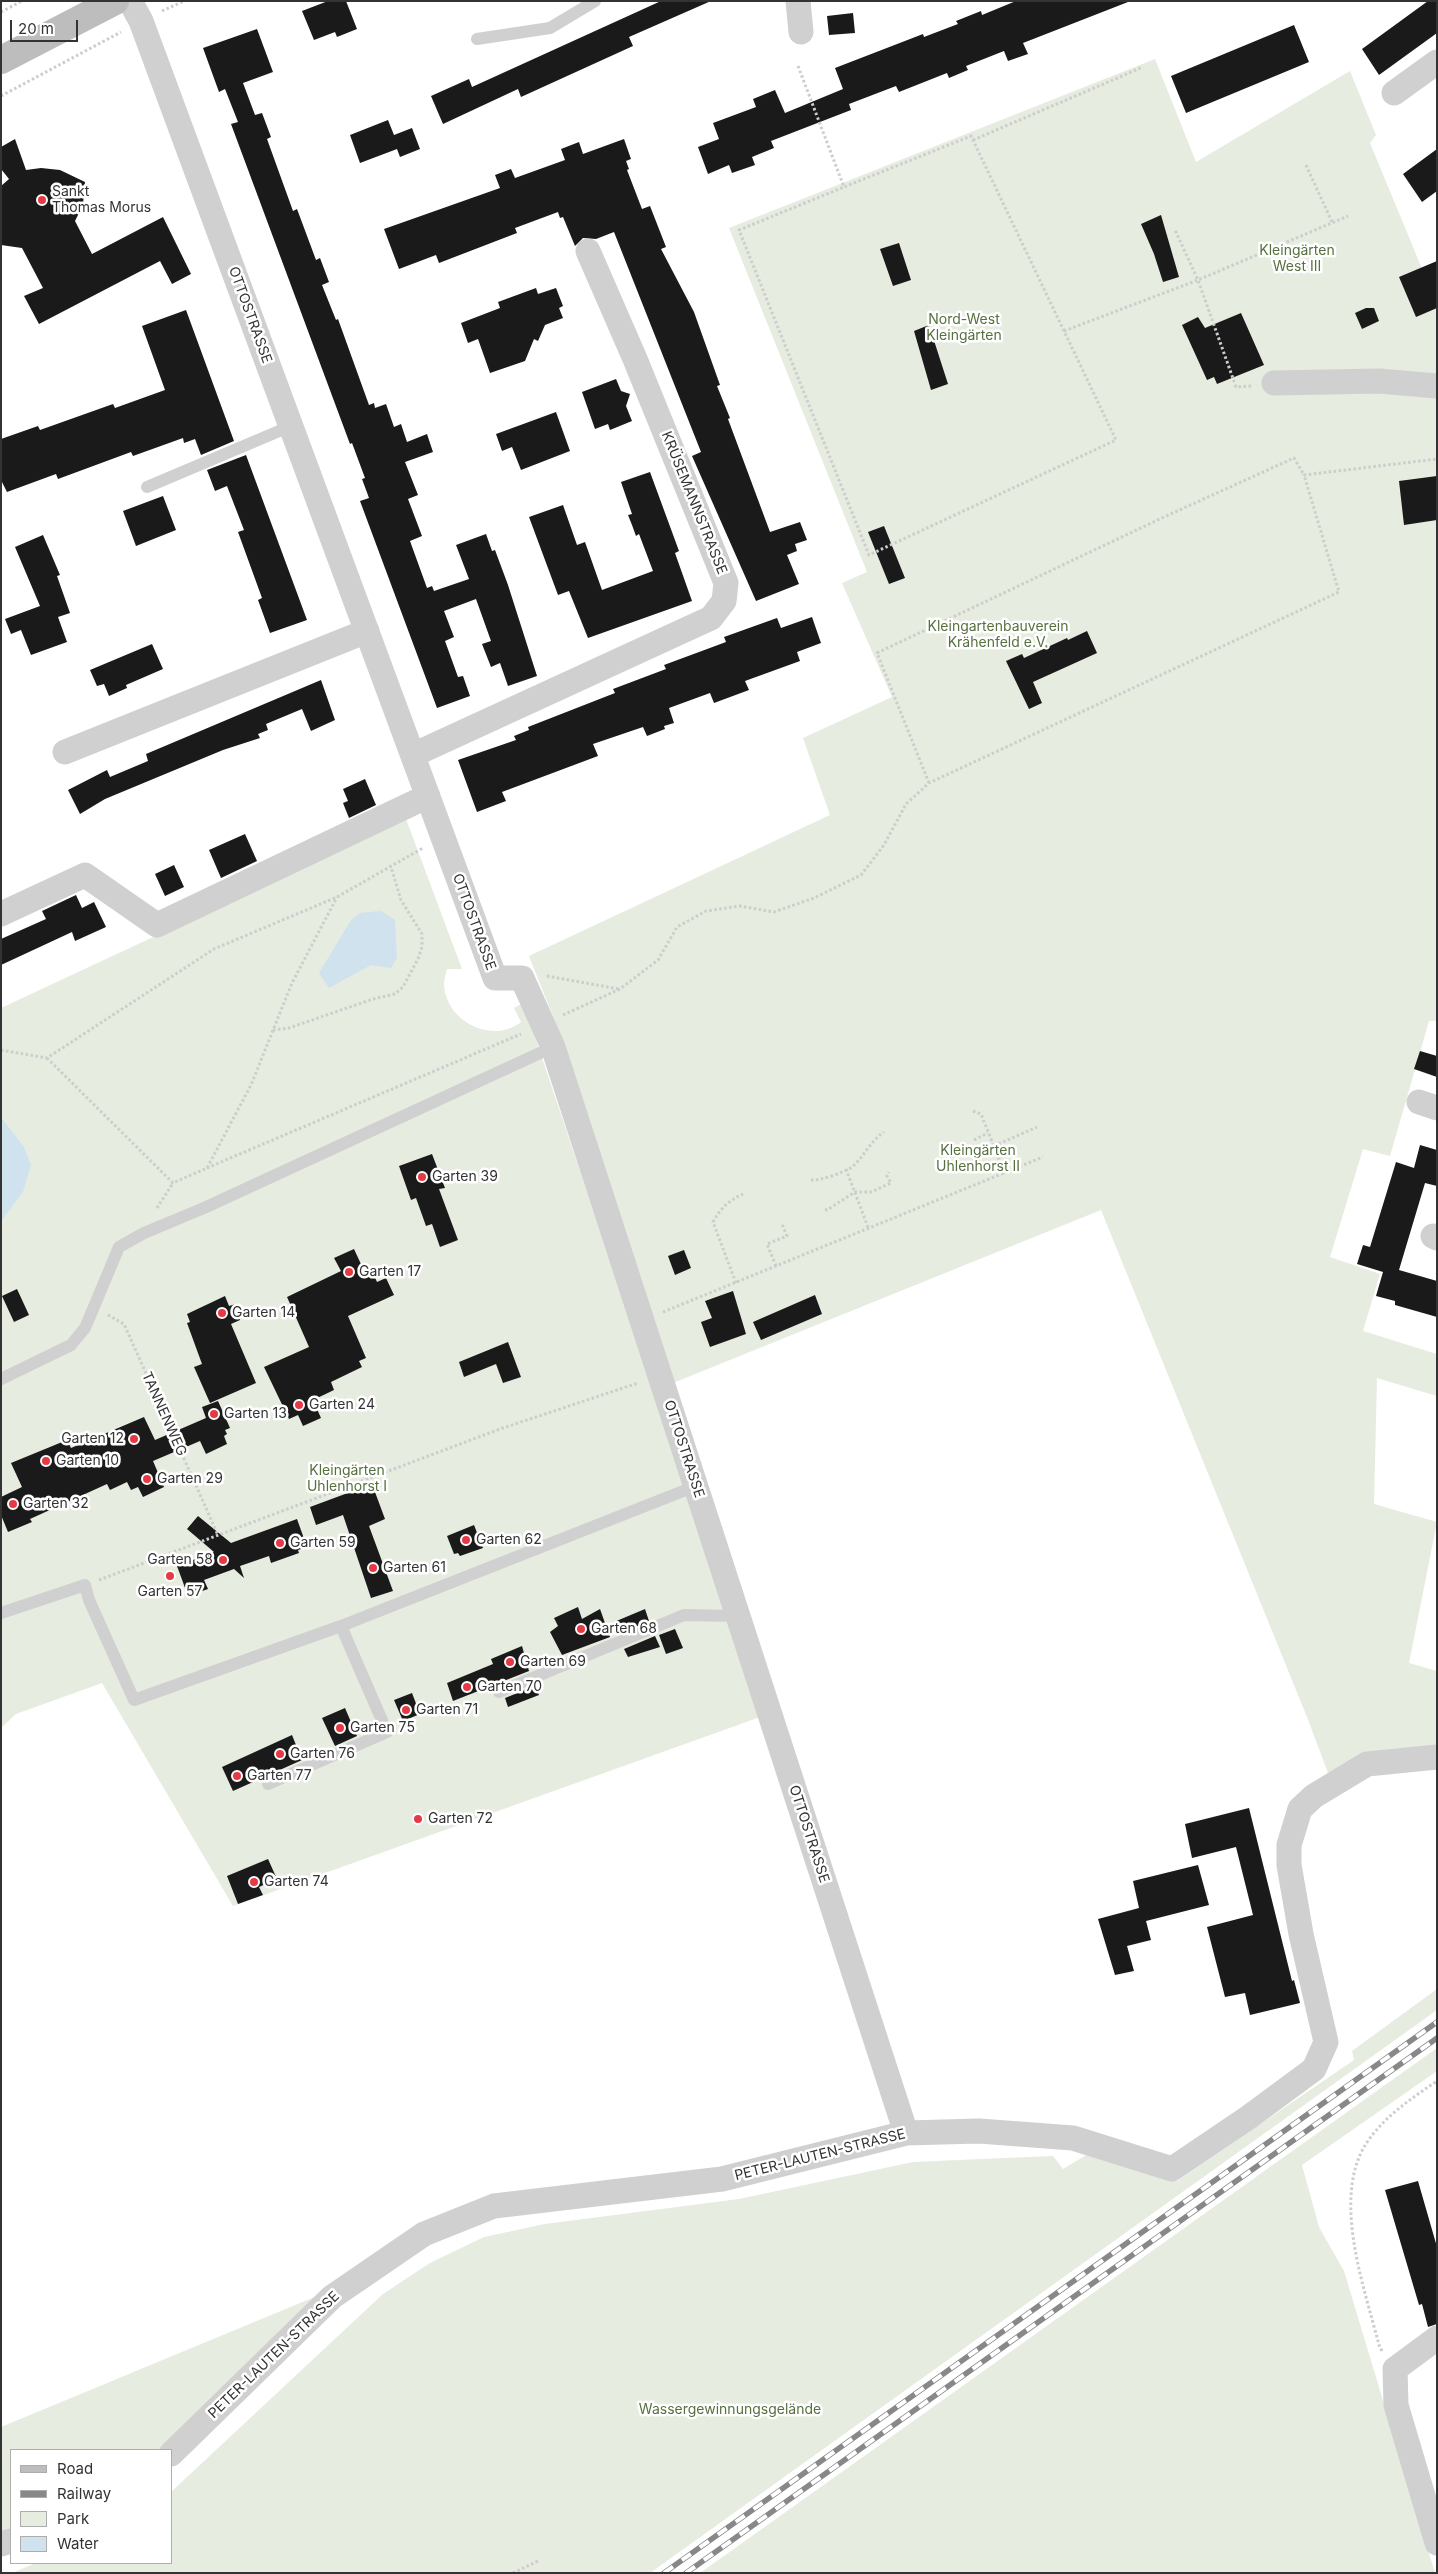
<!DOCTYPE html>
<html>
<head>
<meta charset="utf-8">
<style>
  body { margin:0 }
  #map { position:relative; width:1438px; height:2574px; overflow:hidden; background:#fff; font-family:Inter,sans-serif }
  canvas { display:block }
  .frame { position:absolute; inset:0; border:2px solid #333; pointer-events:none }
  .legend { position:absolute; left:10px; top:2449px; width:162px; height:115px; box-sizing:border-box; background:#fff; border:1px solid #adadad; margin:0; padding:6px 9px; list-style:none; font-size:15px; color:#333 }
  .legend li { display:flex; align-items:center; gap:10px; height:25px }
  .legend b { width:25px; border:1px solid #adadad }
  .scale { position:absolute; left:10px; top:20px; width:68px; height:22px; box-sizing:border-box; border:2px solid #333; border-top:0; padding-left:6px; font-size:15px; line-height:18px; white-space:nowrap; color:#333; -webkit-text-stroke:4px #fff; paint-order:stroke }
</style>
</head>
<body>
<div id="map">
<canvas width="1438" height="2574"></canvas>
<div class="frame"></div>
<ul class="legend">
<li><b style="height:6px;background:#bdbdbd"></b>Road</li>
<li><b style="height:6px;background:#888"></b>Railway</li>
<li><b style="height:14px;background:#e6ecdf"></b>Park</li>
<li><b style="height:14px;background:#cfe2ee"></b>Water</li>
</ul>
<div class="scale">20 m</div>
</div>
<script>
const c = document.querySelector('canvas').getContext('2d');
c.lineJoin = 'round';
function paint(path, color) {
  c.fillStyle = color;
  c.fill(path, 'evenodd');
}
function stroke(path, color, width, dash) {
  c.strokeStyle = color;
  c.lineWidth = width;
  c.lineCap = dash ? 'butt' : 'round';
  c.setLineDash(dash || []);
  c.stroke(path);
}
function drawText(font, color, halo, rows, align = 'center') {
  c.font = font + ' Inter,sans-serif';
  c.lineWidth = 5;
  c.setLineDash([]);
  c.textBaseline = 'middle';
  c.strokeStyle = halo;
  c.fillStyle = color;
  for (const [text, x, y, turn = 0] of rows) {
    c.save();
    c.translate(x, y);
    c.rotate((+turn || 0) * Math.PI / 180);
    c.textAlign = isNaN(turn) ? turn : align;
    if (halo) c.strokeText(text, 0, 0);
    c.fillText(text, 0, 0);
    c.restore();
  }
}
const green = new Path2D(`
  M1155 59 1196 162 1350 71 1376 135 1370 143 1437 305V1021H1429L1390 1156 1363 1149 1330 1257 1380 1274 1363 1331 1437 1354V1396L1377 1378 1374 1504 1437 1522 1409 1663 1437 1671V1746L1389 1749 1328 1773 1307 1717 1101 1210 673 1383 558 1029 529 956 830 815 803 738 892 697 842 583 867 572 729 228Z
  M406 819 462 969H447C446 973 444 979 444 984 445 1021 492 1045 521 1022L514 1008 521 1004 534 1034 763 1716 233 1906 102 1683 16 1714 1 1728V1222L23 1192V1145L1 1117V1008Z
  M1437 1989V2010L650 2573H12L36 2563H171V2492L383 2294 430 2263 484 2237 545 2224 739 2199 913 2162 1053 2156 1063 2169 1090 2153 1177 2181 1354 2060 1352 2051Z
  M1437 2048V2071L1302 2165 1319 2227 1344 2271 1435 2573H700Z
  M317 2296 164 2450H11V2533L1 2536V2427Z`);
const water = new Path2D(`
  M381 911 395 920 397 958 391 968 371 965 329 988 319 973 351 920 360 913Z
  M1 1117 23 1145 31 1165 23 1192 1 1222Z`);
const building = new Path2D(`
  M328 1H346L357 29 337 37 335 32 314 40 302 11Z
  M661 1H711L629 37 633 46 521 97 518 89 443 124 431 96 469 79 472 87Z
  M1016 1 1128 2 1023 43 1028 54 1008 61 1004 51 966 66 968 70 949 78 947 73 899 92 896 86 849 104 851 110 771 141 774 148 752 157 755 165 732 173 729 165 708 174 698 147 719 139 713 123 756 107 753 99 775 90 785 113 843 89 835 68 923 34 924 37 958 24 956 21 981 11 982 15Z
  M1428 1H1437V33L1379 75 1362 49Z
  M853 13 855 33 829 35 827 16Z
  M1294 25 1309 62 1186 113 1171 76Z
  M257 29 273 72 243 83 255 115 262 113 271 137 267 139 293 211 297 209 316 260 320 258 329 282 322 285 336 320 338 319 369 405 374 403 375 408 386 404 394 427 401 424 407 442 427 434 433 452 405 462 418 495 408 499 422 536 410 541 427 588 432 586 434 591 469 579 456 545 486 534 492 551 495 550 508 585 537 676 508 686 500 663 491 667 482 644 491 641 476 599 444 611 454 637 445 641 458 677 463 676 470 696 437 708 360 501 369 498 362 479 365 478 352 443 350 444 231 124 238 122 225 89 219 92 203 48Z
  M388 120 394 135 412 128 420 149 400 157 397 149 360 163 350 135Z
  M15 139 26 170 41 168 60 170 85 182 83 205 75 221 92 254 163 217 191 274 172 284 160 261 39 324 24 296 43 288 22 248 1 245V186L9 179 1 169V147Z
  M624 139 631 159 626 161 629 169 627 170 642 209 650 206 666 247 661 249 694 312 720 385 717 386 730 418 728 419 770 532 800 522 807 540 795 544 797 551 787 555 799 584 756 601 692 456 701 452 614 232 596 239 583 238 575 246 563 217 560 218 558 212 515 228 517 233 439 263 436 255 399 269 384 229 500 188 495 175 511 169 515 178 565 160 561 149 579 142 583 154Z
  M1437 149V191L1422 202 1403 174Z
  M1161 215 1179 277 1163 282 1154 254 1141 224Z
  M899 243 911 280 893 286 880 249Z
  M1437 261V308L1416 317 1399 277Z
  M536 288 538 294 556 288 563 306 559 308 563 318 545 325 538 341 534 339 525 361 490 373 478 339 468 343 461 323 500 308 498 302Z
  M1366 308H1374L1379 321 1362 329 1355 313Z
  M186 310 234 441 201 455 195 439 184 443 183 438 133 456 131 452 58 479 56 474 7 492 1 480V439L38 426 40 430 113 404 115 408 165 390 142 326Z
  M1241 313 1264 365 1217 384 1214 377 1207 380 1182 325 1198 317 1205 328Z
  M929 325 948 384 931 390 914 331Z
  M616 379 621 391 630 394 626 406 632 421 610 430 608 424 595 429 582 392Z
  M556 412 570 451 521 470 512 447 502 451 496 434Z
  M246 455 307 620 270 633 258 600 262 598 238 532 244 530 227 486 215 491 207 470Z
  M650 472 679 551 675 553 692 601 588 638 569 591 558 595 529 517 563 505 577 545 585 542 602 590 653 571 639 534 636 536 632 525 628 515 632 514 621 482Z
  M1437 476V520L1404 525 1399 481Z
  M163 496 176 530 136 546 123 511Z
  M884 526 905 578 889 584 868 532Z
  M43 535 60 575 57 576 70 613 58 617 67 642 31 655 21 630 11 634 5 619 40 606 15 547Z
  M812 617 821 643 797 652 800 661 745 681 749 690 714 703 710 693 669 708 674 723 664 726 665 729 647 736 643 727 593 744 598 756 502 792 506 801 477 812 458 760 516 740 514 736 529 730 528 727 615 693 613 689 666 669 664 665 726 642 724 637 777 618 781 628Z
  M1087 631 1097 653 1033 682 1042 703 1029 709 1006 661 1022 654 1024 658 1067 638 1068 640Z
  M152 644 163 669 126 685 127 688 109 696 104 684 97 686 90 670Z
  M321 680 335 720 311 731 302 709 266 724 268 730 258 734 260 738 223 750 105 799 80 814 68 790 107 770 110 777 148 761 146 754Z
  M365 779 376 805 349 818 343 803 348 801 343 789Z
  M245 834 257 861 221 878 209 850Z
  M174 865 184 887 165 896 155 874Z
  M76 895 82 908 94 902 106 927 75 941 72 932 1 965V939L46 919 42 911Z
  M1420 1051 1437 1056V1077L1414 1069Z
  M1420 1145 1437 1150V1186L1425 1183 1399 1270 1437 1281V1317L1395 1305V1301L1376 1296 1383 1272 1357 1264 1363 1245 1370 1247 1396 1162 1414 1168Z
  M432 1154 445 1188 439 1189 458 1240 440 1247 432 1224 426 1226 416 1198 411 1200 399 1166Z
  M354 1249 366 1275 373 1273 377 1282 386 1278 394 1295 348 1316 366 1358 359 1361 362 1367 331 1382 334 1390 313 1400 321 1418 303 1426 298 1415 289 1419 264 1367 309 1347 287 1297 341 1271 334 1258Z
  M684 1250 691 1268 675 1275 668 1256Z
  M17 1289 29 1315 14 1322 2 1296Z
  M733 1291 746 1334 710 1347 701 1322 712 1318 705 1301Z
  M815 1295 822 1314 761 1340 753 1322Z
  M225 1296 229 1306 236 1304 240 1320 231 1324 256 1383 210 1403 194 1367 202 1364 187 1323 190 1322 187 1314Z
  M508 1342 521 1377 503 1383 496 1364 464 1377 459 1362Z
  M218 1401 230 1428 225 1430 227 1434 224 1436 227 1444 206 1454 200 1441 153 1461 164 1487 143 1497 138 1487 131 1490 127 1482 110 1490 107 1484 30 1519 32 1522 8 1532 1 1515V1497L22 1487 11 1463 67 1440 71 1448 144 1417 155 1440 206 1418 202 1407Z
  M372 1484 385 1519 369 1526 393 1591 371 1598 343 1515 316 1525 310 1507Z
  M198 1516 231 1543 297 1519 307 1547 298 1550 299 1553 271 1563 269 1556 240 1566 244 1578 234 1569 204 1580 208 1589 188 1596 177 1566 214 1552 187 1529Z
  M474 1525 483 1548 460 1556 458 1553 454 1554 447 1536Z
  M578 1607 582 1619 600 1609 610 1637 562 1655 550 1632 558 1626 554 1618Z
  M645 1609 649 1621 618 1634 614 1622Z
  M675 1629 683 1648 666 1654 659 1635Z
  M655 1636 660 1647 628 1657 624 1649Z
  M522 1646 529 1671 453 1701 447 1683 493 1664 491 1659Z
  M535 1686 539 1695 508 1707 505 1698Z
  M412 1693 420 1714 403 1721 394 1700Z
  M345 1708 357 1736 335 1746 322 1718Z
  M292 1735 302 1760 233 1791 222 1767Z
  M1249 1808 1292 1981 1294 1980 1300 2003 1250 2015 1245 1993 1225 1997 1207 1927 1253 1915 1236 1847 1192 1858 1185 1824Z
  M268 1859 277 1879 259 1887 263 1895 238 1904 227 1876Z
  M1198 1865 1209 1905 1146 1921 1151 1940 1127 1946 1134 1971 1115 1975 1098 1919 1139 1908 1133 1881Z
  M1418 2181 1437 2247V2324L1428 2327 1422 2304 1419 2305 1385 2190Z`);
const path = new Path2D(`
  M162 11 184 1
  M1 12 22 1
  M798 66 844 187 971 136 1116 440 869 555 739 230 844 187
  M1 96 121 32
  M973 140 1143 67
  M1306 165 1332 222
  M1064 331 1198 280 1175 230
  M1251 386 1236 387 1198 280 1348 216
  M929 783 877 653 1164 517 1294 458 1304 475
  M547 976 619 989
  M563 1015 620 989 658 960 677 927 706 911 740 906 774 912 814 898 861 875 884 845 906 804 929 783 1339 592 1304 475 1437 459
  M273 1030 289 1028 373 999 395 994 403 987 418 959 422 947V934L401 900 391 867
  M1 1050 47 1058 214 949 337 897 423 848
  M47 1058 173 1183 207 1168 251 1085 292 983 337 897
  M973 1111 981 1114 1005 1174
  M974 1140 988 1133
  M994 1146 1037 1127
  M207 1168 521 1034
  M846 1169 869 1230
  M811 1180C820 1181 845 1172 852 1167 864 1157 870 1141 884 1132
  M157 1208 173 1183
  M825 1209 827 1210 855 1192H871L891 1183 887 1176 889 1172
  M776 1266 767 1244 787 1236 782 1224
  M736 1283 713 1222C721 1208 728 1201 743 1194
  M663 1312 1043 1157
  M108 1315 124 1324 218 1535
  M99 1580 500 1429 638 1383
  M1382 2351 1379 2345C1364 2286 1329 2192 1370 2138 1388 2114 1412 2098 1437 2081
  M513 2573 540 2560`);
const lane = new Path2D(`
  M477 39 550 28 595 1
  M147 487 291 426
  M1 1379 71 1345 85 1328 119 1247 144 1233 204 1208 553 1047
  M1 1613 85 1585 89 1600 134 1700 341 1626 696 1486
  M499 1692 684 1615 738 1616
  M268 1784 387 1732 341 1626`);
const street = new Path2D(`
  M130 1 141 21 495 978H522L553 1047 906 2133
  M798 1 801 32
  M1394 93 1437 62
  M1274 383 1379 381 1437 386
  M65 752 367 631
  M413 755 711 618 724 601 726 583 635 359 588 251
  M1 914 85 875 157 925 428 796
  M1419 1102 1437 1108
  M1433 1236 1437 1238
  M1437 2338 1395 2369 1396 2405 1437 2543
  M171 2454 332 2297 424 2234 494 2206 722 2179 906 2133 979 2131 1073 2138 1172 2169 1249 2117 1314 2069 1326 2042 1301 1934 1289 1865V1845L1300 1809 1314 1796 1367 1764 1437 1757
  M1 2544 11 2541`);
const secondary = new Path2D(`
  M1 60 115 1`);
const rail = new Path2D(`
  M664 2573 1437 2022
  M686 2573 1437 2038`);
const markers = [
  [42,200,5,"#e63946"],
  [422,1177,5,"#e63946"],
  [349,1272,5,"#e63946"],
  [222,1313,5,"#e63946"],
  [299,1405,5,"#e63946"],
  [214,1414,5,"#e63946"],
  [134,1439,5,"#e63946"],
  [46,1461,5,"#e63946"],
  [147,1479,5,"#e63946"],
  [13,1504,5,"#e63946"],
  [466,1540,5,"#e63946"],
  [280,1543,5,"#e63946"],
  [223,1560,5,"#e63946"],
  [373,1568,5,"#e63946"],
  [170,1576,5,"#e63946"],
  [581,1629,5,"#e63946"],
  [510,1662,5,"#e63946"],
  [467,1687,5,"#e63946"],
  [406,1710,5,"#e63946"],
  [340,1728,5,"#e63946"],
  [280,1754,5,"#e63946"],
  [237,1776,5,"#e63946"],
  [418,1819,5,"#e63946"],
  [254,1882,5,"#e63946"]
];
const poiNames = [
  ["Sankt",52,192],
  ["Thomas Morus",52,208],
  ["Garten 39",432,1177],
  ["Garten 17",359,1272],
  ["Garten 14",232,1313],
  ["Garten 24",309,1405],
  ["Garten 13",224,1414],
  ["Garten 12",124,1439,"right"],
  ["Garten 10",56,1461],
  ["Garten 29",157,1479],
  ["Garten 32",23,1504],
  ["Garten 62",476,1540],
  ["Garten 59",290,1543],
  ["Garten 58",213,1560,"right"],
  ["Garten 61",383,1568],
  ["Garten 57",170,1592,"center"],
  ["Garten 68",591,1629],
  ["Garten 69",520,1662],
  ["Garten 70",477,1687],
  ["Garten 71",416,1710],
  ["Garten 75",350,1728],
  ["Garten 76",290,1754],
  ["Garten 77",247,1776],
  ["Garten 72",428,1819],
  ["Garten 74",264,1882]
];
const parkNames = [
  ["Kleingärten",1297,251],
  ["West III",1297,267],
  ["Nord-West",964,320],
  ["Kleingärten",964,336],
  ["Kleingartenbauverein",998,627],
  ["Krähenfeld e.V.",998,643],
  ["Kleingärten",978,1151],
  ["Uhlenhorst II",978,1167],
  ["Kleingärten",347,1471],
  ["Uhlenhorst I",347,1487],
  ["Wassergewinnungsgelände",730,2410]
];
const streetNames = [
  ["OTTOSTRASSE",250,315,70],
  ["KRÜSEMANNSTRASSE",694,503,68],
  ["OTTOSTRASSE",474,922,70],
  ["TANNENWEG",164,1414,66],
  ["OTTOSTRASSE",684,1449,72],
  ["OTTOSTRASSE",809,1834,72],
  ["PETER-LAUTEN-STRASSE",820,2155,-14],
  ["PETER-LAUTEN-STRASSE",274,2355,-44]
];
paint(green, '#e6ecdf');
paint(water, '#cfe2ee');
paint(building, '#1a1a1a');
stroke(path, '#cdcdcd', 3, [2.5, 2.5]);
stroke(lane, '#d0d0d0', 12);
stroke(street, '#d0d0d0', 25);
stroke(secondary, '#bdbdbd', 28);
stroke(rail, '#888', 5.5);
stroke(rail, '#fff', 4, [11]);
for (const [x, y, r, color] of markers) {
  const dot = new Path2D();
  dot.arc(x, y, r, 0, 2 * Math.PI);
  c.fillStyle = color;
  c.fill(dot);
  stroke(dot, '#fff', 2);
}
drawText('14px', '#333', '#fff', poiNames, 'left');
drawText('14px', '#56703f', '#fff', parkNames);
drawText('14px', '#333', '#fff', streetNames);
</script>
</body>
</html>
